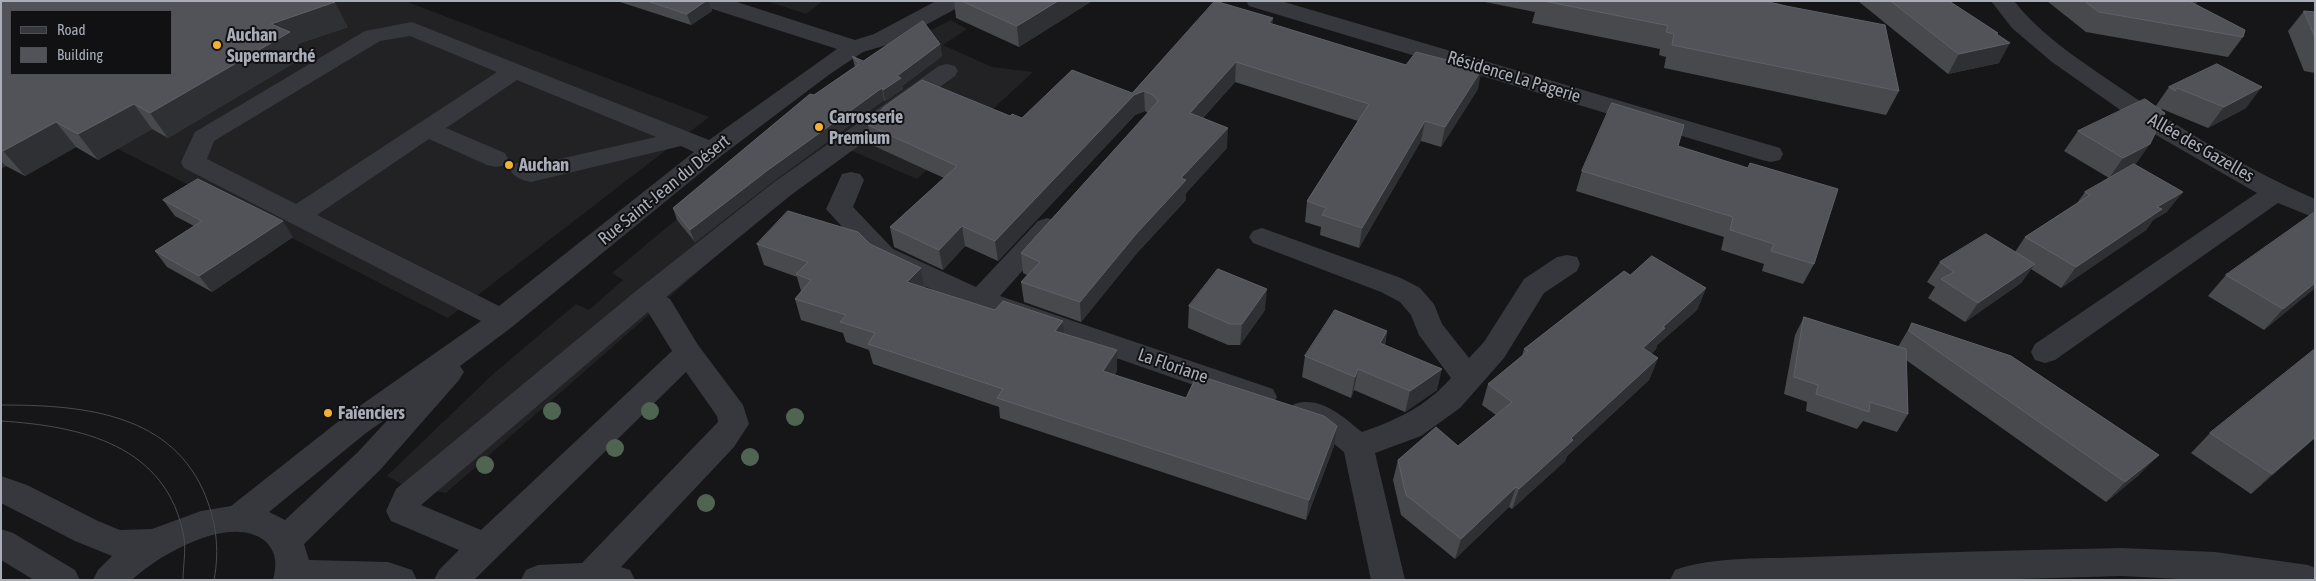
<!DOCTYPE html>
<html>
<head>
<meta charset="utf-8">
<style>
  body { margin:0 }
  #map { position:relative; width:2316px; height:581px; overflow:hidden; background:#161618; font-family:"Asap Condensed",sans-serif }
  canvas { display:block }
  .frame { position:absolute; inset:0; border:2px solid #a8adb8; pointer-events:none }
  .legend { position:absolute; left:10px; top:10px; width:162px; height:65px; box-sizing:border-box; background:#111113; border:1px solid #4d4f55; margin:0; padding:6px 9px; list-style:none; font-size:15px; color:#a8adb8 }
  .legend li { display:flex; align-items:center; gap:10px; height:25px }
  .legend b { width:25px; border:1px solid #4d4f55 }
</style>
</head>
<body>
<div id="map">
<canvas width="2316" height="581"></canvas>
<div class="frame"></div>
<ul class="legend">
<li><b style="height:6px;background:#37383d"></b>Road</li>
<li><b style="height:14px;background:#525359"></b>Building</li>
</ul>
</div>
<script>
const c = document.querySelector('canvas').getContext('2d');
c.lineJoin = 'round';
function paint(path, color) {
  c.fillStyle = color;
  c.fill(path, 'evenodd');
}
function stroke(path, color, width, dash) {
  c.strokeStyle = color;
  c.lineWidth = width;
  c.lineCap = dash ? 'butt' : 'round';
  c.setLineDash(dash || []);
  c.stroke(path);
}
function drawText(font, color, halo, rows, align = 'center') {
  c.font = font + ' "Asap Condensed",sans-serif';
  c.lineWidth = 4;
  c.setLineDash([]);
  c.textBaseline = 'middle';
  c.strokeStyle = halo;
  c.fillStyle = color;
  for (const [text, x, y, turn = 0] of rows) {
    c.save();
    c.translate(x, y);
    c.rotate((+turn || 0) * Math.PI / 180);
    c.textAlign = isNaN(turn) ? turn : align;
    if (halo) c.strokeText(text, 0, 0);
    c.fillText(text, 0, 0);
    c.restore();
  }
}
const built = new Path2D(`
  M43 1H405L709 117 448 318 1 89 11 74H171V11Z
  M767 1H823L806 14Z
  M951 20 967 29 943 45 992 67 1033 72 917 179 850 150 790 191 446 493 405 486 387 476 492 375 576 304 589 310 623 280 612 273 780 133 919 36Z`);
const minor = new Path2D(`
  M700 1H734L855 40 874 34 936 1H964L961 6 890 44 863 52 830 74 721 156 512 327 460 366 464 372 459 380 380 470 304 544 309 560 388 562 412 570 417 580H273C277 565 277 552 265 541 231 513 158 555 132 580H93L98 570 112 556 75 541 1 503V476L27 485 98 521 120 530 152 529 201 511 231 506 344 417 481 321 184 168 181 162 195 132 365 31 412 22 709 140 837 49 703 6ZM410 36 497 72 296 204 207 159 214 141 380 41ZM517 80 656 137 533 165 522 162 513 164 510 170C515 178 522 180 531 182L681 146 694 152 499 306 317 215 429 139 487 165 496 167 505 165 508 159 505 153 446 128ZM393 414 358 452 285 520 269 512 366 433Z
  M1246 1H1281L1780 148 1783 154 1780 160 1771 162 1762 160 1249 6Z
  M1991 1H2014C2041 35 2078 59 2113 83 2177 127 2244 168 2315 199V218L2278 203 2055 360 2045 363 2035 360 2031 352 2035 344 2257 193 2156 135 2052 62 2012 28Z
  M947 64 955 66 958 71 955 76 791 195 666 297 670 299 698 345 743 405 749 424 734 447 621 567 630 570 635 580H521L526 570 538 565 582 563 718 422 717 416 686 372 474 580H434L439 570 459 550 391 521 386 511 396 489 636 291 773 183 939 66ZM648 312 672 351 481 530 421 505Z
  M851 172 860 174 864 180 853 207 893 249 976 287 1038 221 1047 218 1056 221 1060 227 1056 233 1000 296 1273 389 1277 397 1273 405 1262 409 1251 405 970 307 875 263 826 209 842 174Z
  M1262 228 1401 278 1420 288 1434 304 1442 324 1469 358 1484 342 1524 279 1557 257 1567 255 1577 257 1580 264 1577 271 1544 293 1504 358 1460 408 1421 436 1375 453 1405 580H1371L1344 452 1312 426 1294 420 1290 412 1294 404C1321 395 1343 417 1362 432 1399 419 1425 407 1451 378L1419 335 1411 315 1400 302 1381 292 1253 243 1249 237 1253 231Z
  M1 529 13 533 75 570 80 580H34L1 560Z
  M2122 548 2215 552 2308 565 2315 568V580H2199L2122 576 1984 580H1670L1675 570C1713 556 1770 559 1811 557 1914 553 2018 550 2122 548Z`);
const tram = new Path2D(`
  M1 405C77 405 167 411 203 490 216 519 220 549 214 580
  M1 421C81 426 168 445 184 538 186 551 183 567 183 580`);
const trees = [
  [552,411],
  [650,411],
  [795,417],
  [615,448],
  [750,457],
  [485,465],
  [706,503]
];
const wall = new Path2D(`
  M1 1 348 27 297 44 304 57 168 138 152 129 98 160 76 147 25 176 6 166 1 168Z
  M617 1H709L712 11 691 25Z
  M954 1H1092L1019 47 956 18Z
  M1480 1H1765L1899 91 1886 115 1664 68 1666 57 1659 55 1660 49 1532 23 1535 12Z
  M1858 1H1949L1997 35 1999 63 1948 74Z
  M2047 1H2199L2195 4 2243 37 2228 57 2086 32Z
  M2304 11 2315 12V73L2304 71 2288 31Z
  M1273 24 1478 89 1441 147 1421 141 1359 248 1320 235 1321 227 1305 222 1307 201 1358 121 1235 82 1203 118 1227 148 1186 193V200L1137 253 1081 322 1024 302 1021 282 1027 275 1023 273 1021 253 1148 113 1145 111 1135 115 998 261 965 246 943 270 894 247 890 227 944 178 872 145 868 125 1010 116 1022 118 1132 93Z
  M940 44 942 56 902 86 903 89 885 101 884 100 772 182 695 242 677 220 673 208 814 95 855 67 852 56 863 61Z
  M2217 64 2246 108 2208 128 2162 109 2135 165 2167 212 2153 220 2146 230 2061 288 2031 269 2021 283 1965 322 1928 298 1935 287 1927 282 1940 262 2015 252 2025 237 2077 203 2085 192 2109 178 2064 151 2078 131 2155 107 2169 87Z
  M1678 146 1814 264 1803 284 1762 271 1764 264 1721 250 1724 237 1576 191 1582 171Z
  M163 200 293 237 212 292 167 267 155 251 194 226 175 216Z
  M757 244H870L921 268 925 288 1064 333 1117 370 1115 375 1334 446 1306 520 1000 418 999 407 873 364 869 350 846 342 843 333 801 320 795 299 801 291 797 277 764 265Z
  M1630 275 1706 288 1697 310 1657 345 1656 349 1651 354 1658 358 1649 380 1567 456 1565 461 1512 509 1509 507 1455 559 1401 515 1393 480 1398 460 1458 446 1496 415 1482 405 1488 384 1522 356 1524 349Z
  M2226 275 2315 288 2264 330 2208 296Z
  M1189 306 1265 310 1240 345H1228L1188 328Z
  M1804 317 1898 347 1912 323 2139 475 2106 502 1906 360 1908 414 1897 432 1863 421 1857 429 1806 411 1807 402 1784 394 1795 335Z
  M1387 331 1385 345 1437 390 1405 412 1354 390 1351 398 1302 377 1305 356Z
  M2210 433 2315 438 2251 494 2191 453Z`);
const shadedWall = new Path2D(`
  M706 1H709L712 11 691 25 687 14Z
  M1058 1H1092L1019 47 1017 26Z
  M2183 1H2199L2171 19Z
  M335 2 348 27 297 44 304 57 168 138 150 113 271 24Z
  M1273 18 1272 38 1269 23Z
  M1995 33H1998L1989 48 2010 43 1999 63 1948 74 1959 54Z
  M940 44 942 56 902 86 903 89 885 101 883 90 897 76Z
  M1236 62 1235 82 1189 133 1190 113Z
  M1482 69 1478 89 1441 147 1445 127Z
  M2262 87 2246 108 2208 128 2224 107Z
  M882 88 884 100 772 182 695 242 690 230 768 170Z
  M1144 91 1145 111 1135 115 998 261 995 241 1134 95Z
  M134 104 152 129 98 160 78 134Z
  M1425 121 1421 141 1359 248 1362 228Z
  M56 122 76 147 25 176 3 151Z
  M1228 128 1227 148 1186 193V200L1137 253 1081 322 1080 302 1181 178Z
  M2150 144 2136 164 2109 178 2123 158Z
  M1 161 6 166 1 168Z
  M2183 192 2167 212 2153 220 2146 230 2061 288 2076 267 2157 207Z
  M283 221 293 237 212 292 199 276Z
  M962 226 965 246 943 270 939 250Z
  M2035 264 2021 283 1965 322 1978 303Z
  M921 268 925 288 907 282Z
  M2315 283V288L2264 330 2283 309Z
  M1706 288 1697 310 1657 345 1656 349 1634 370 1643 348 1663 327Z
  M1267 289 1265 310 1240 345 1242 324Z
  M1063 321 1065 342 1055 331Z
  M1387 331 1383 352 1380 343Z
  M1117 350V370L1104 392 1103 371Z
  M1658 358 1649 380 1567 456 1565 461 1512 509 1519 489 1571 438Z
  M1358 369 1354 390 1351 398 1355 377Z
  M1442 369 1437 390 1405 412 1410 391Z
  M1337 426 1334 446 1306 520 1309 500Z
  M2315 437V438L2251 494 2272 474Z
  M2159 455 2139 475 2106 502 2125 482Z
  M1516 487 1509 507 1455 559 1461 539Z`);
const building = new Path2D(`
  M1 1H332L335 2 271 24 290 32 150 113 134 104 78 134 56 122 3 151 1 150ZM11 11H171V74H11Z
  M648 1H706L687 14Z
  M962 1H1058L1017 26Z
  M1215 1 1273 18 1269 23 1406 65 1416 52 1482 69 1445 127 1425 121 1362 228 1322 215 1326 208 1307 201 1369 104 1236 62 1190 113 1228 128 1181 178 1186 180 1137 233 1080 302 1021 282 1040 262 1021 253 1153 107 1158 101 1153 95 1144 91 1134 95 995 241 962 226 939 250 890 227 957 166 868 125 884 107 922 80 1010 116 1012 114 1022 118 1072 70 1132 93Z
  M1544 1H1765L1786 6 1885 25 1899 91 1672 45 1674 34 1666 32 1668 26Z
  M1891 1H1949L1998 33H1995L2010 43 1959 54Z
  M2085 1H2189L2245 30 2243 37 2099 12Z
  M2304 11 2315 12V37Z
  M923 21 940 44 897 76 901 78 883 90 882 88 768 170 690 230 673 208 810 94 814 95 859 64 852 56 863 61Z
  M2217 64 2262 87 2224 107 2177 88 2175 91 2169 87Z
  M2145 99 2165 113 2150 144 2123 158 2078 131Z
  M1612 103 1684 125 1678 146 1748 168 1750 163 1838 189 1814 264 1771 251 1774 244 1730 230 1733 217 1582 171Z
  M2134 164 2183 192 2157 207 2162 209 2076 267 2025 237 2090 195 2085 192Z
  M198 179 283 221 199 276 155 251 202 221 163 200Z
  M788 211 858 232 870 244 921 268 907 282 995 310 1003 301 1063 321 1055 331 1117 350 1103 371 1186 398 1197 375 1324 416 1337 426 1309 500 997 398 1003 389 868 344 875 333 840 322 846 315 795 299 811 280 796 274 808 262 757 244Z
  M2315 212V283L2283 309 2226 275Z
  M1986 234 2035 264 1978 303 1941 279 1954 272 1940 262Z
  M1652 256 1706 288 1663 327 1665 328 1643 348 1658 358 1571 438 1573 440 1519 489 1516 487 1461 539 1406 495 1398 460 1436 427 1458 446 1512 402 1488 384 1528 351 1524 349 1624 271 1630 275Z
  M1218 269 1267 289 1242 324H1230L1189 306Z
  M1335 310 1387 331 1380 343 1442 369 1410 391 1358 369 1355 377 1305 356Z
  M1804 317 1906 349 1908 414 1870 402 1869 412 1816 394 1818 385 1794 377Z
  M1912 323 2011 356 2159 455 2125 482 1909 331Z
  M2315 349V437L2272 474 2210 433Z`);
const markers = [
  [217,45,5,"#f2b134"],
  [819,127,5,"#f2b134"],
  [509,165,5,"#f2b134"],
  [328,413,5,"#f2b134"]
];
const poiNames = [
  ["Auchan",227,35],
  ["Supermarché",227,56],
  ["Carrosserie",829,117],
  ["Premium",829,138],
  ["Auchan",519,165],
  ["Faïenciers",338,413]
];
const streetNames = [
  ["Résidence La Pagerie",1514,77,17],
  ["Allée des Gazelles",2201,148,30],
  ["Rue Saint-Jean du Désert",664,190,-39],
  ["La Floriane",1173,366,19]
];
paint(built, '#222225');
paint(minor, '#37383d');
stroke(tram, '#4a4c52', 1);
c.fillStyle = '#506452';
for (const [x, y] of trees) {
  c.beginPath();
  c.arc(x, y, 9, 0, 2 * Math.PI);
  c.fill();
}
paint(wall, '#47494d');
paint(shadedWall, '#2f3033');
paint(building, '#525359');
stroke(building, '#5f6168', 1);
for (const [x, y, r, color] of markers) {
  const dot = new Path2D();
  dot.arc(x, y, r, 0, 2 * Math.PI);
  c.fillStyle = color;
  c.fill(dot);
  stroke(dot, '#111113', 2);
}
drawText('bold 18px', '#a8adb8', '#111113', poiNames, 'left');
drawText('18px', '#a8adb8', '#111113', streetNames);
</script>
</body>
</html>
